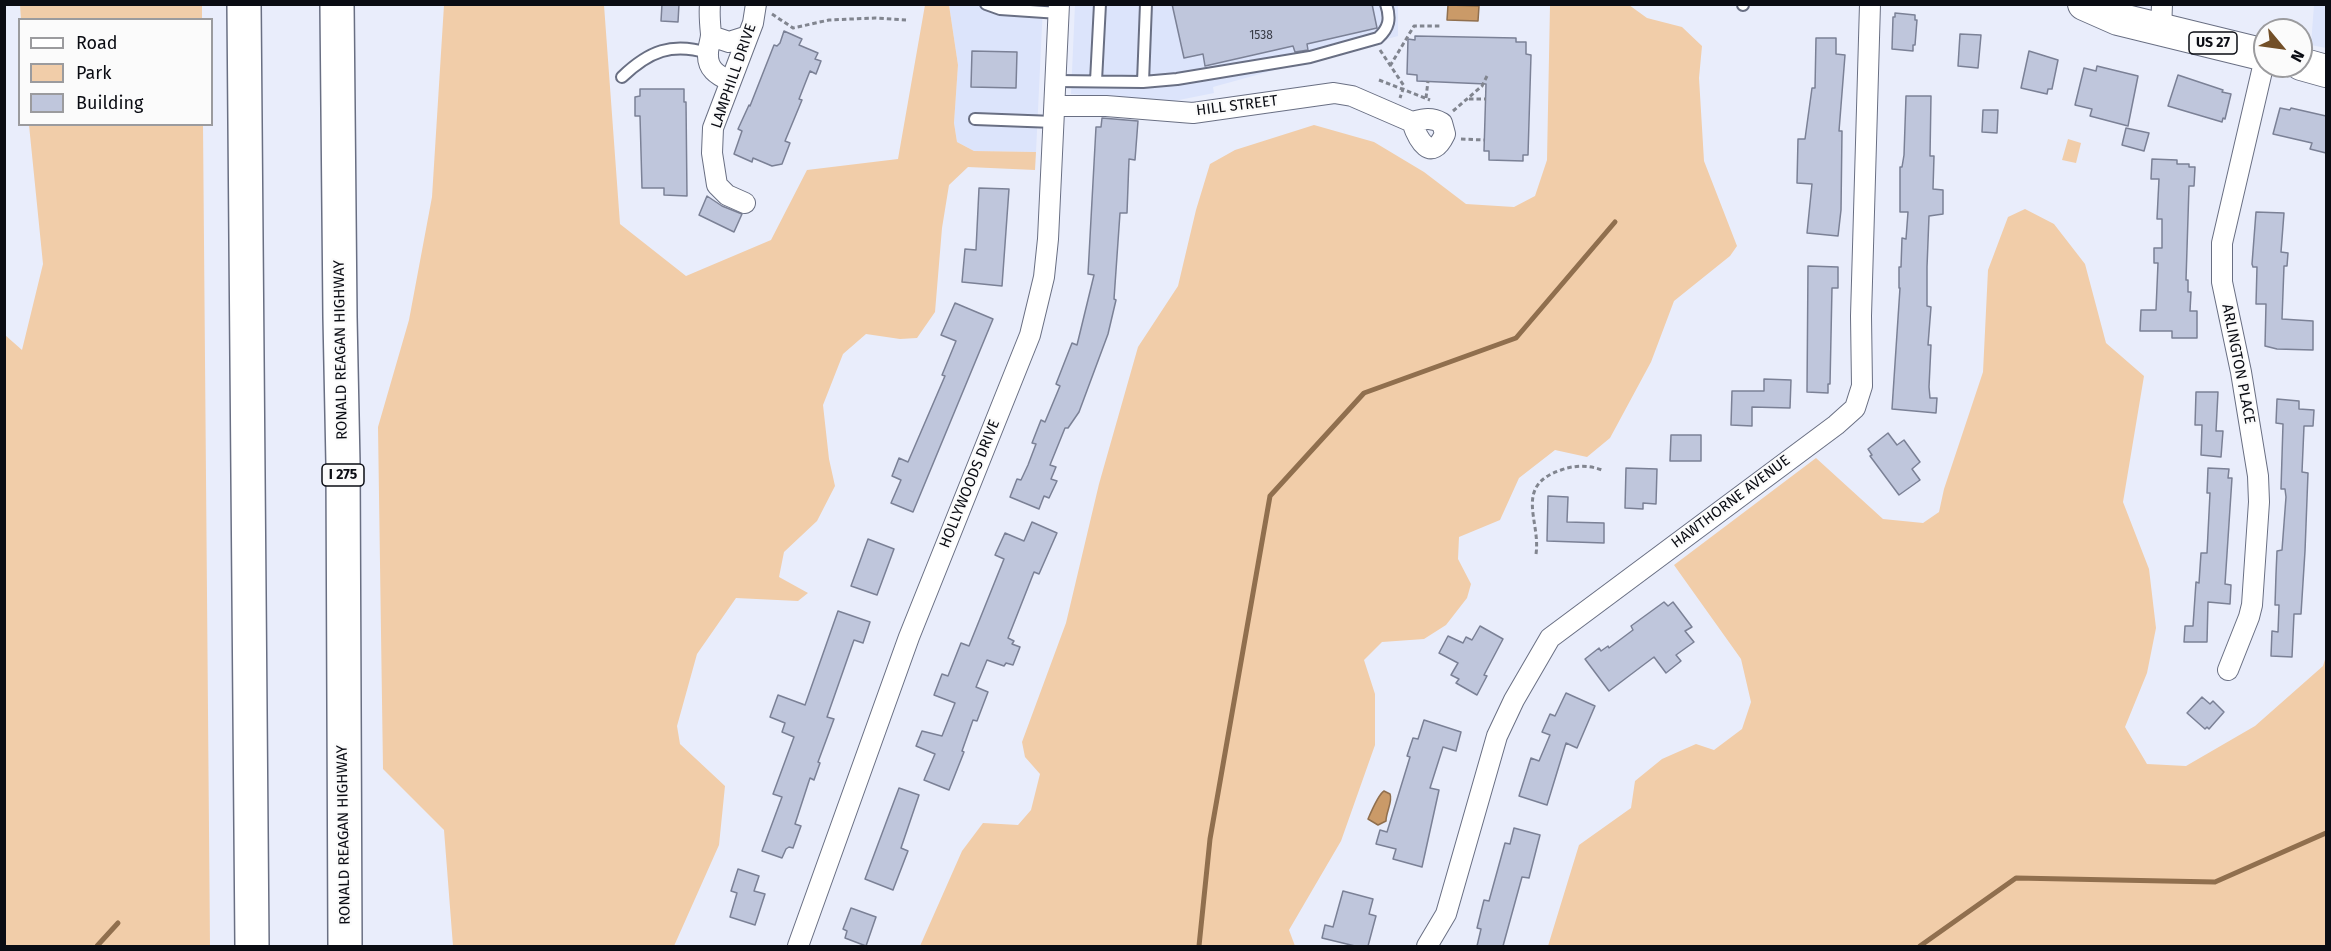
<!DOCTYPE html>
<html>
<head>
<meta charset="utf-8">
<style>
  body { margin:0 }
  #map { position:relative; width:2331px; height:951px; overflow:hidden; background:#e9edfb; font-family:"Fira Sans",sans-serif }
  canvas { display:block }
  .frame { position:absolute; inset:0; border:6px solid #0a0c13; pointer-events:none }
  .legend { position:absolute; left:18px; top:18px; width:195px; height:108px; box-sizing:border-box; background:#fbfbfb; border:2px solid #9b9b9e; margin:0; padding:8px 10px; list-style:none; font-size:18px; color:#0a0c13 }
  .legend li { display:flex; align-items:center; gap:12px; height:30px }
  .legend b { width:30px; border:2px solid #9b9b9e }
  .north { position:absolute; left:2253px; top:18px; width:60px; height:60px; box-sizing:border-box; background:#fbfbfb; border:2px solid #9b9b9e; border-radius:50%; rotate:119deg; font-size:16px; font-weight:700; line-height:24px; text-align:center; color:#0a0c13 }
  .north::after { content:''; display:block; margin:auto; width:21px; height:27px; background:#724f28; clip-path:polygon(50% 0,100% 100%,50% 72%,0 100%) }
</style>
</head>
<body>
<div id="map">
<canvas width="2331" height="951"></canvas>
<div class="frame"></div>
<ul class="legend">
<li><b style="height:8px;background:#fff"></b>Road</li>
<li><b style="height:16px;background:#f1cda9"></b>Park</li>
<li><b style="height:16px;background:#bfc6dc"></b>Building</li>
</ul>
<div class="north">N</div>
</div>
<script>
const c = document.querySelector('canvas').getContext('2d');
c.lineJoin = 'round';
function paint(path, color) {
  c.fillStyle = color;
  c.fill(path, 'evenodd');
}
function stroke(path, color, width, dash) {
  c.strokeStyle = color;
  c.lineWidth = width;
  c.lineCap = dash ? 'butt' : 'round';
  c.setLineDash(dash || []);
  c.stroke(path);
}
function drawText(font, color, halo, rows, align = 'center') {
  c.font = font + ' "Fira Sans",sans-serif';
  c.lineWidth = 4.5;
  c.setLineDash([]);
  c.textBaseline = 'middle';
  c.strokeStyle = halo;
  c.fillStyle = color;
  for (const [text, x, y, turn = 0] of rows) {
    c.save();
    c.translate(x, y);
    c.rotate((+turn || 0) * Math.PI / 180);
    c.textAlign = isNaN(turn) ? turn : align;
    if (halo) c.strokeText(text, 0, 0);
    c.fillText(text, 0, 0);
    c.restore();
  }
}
const built = new Path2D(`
  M949 5H1043L1036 152 974 151 957 142 954 123 958 65Z
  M1075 5H1398V36L1213 87 1214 93 1169 102 1071 94Z
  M2314 5H2326V48L2311 45Z`);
const green = new Path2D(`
  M20 5H202V19H21Z
  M444 5H604L620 224 686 276 771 240 807 170 898 159 925 5H949L958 65 954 123 957 142 974 151 1036 152 1035 170 968 167 949 185 942 228 935 312 917 338 900 339 866 334 843 354 823 405 829 459 835 486 817 521 784 552 779 577 808 593 798 601 736 598 697 654 677 726 680 744 725 786 719 845 674 946H453L444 830 383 769 378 427 409 320 432 197Z
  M1550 5H1629L1647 18 1682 27 1702 46 1699 78 1704 161 1737 246 1730 256 1674 301 1651 362 1610 438 1587 457 1555 450 1519 478 1500 520 1459 537 1458 559 1471 584 1467 598 1446 625 1424 639 1382 642 1364 660 1375 694V745L1341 841 1289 930 1295 946H920L962 851 983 823 1018 825 1031 810 1040 774 1025 757 1022 742 1066 623 1099 484 1138 347 1178 286 1196 210 1210 164 1235 150 1314 125 1374 142 1424 172 1466 204 1514 207 1535 196 1547 160Z
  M29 125H203L210 946H5V335L22 350 43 264Z
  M2068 139 2081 143 2076 163 2062 160Z
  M2025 209 2054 224 2085 264 2106 343 2144 376 2123 502 2149 569 2156 628 2147 673 2125 727 2147 764 2186 766 2255 726 2323 666 2326 656V946H1548L1579 845 1631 808 1635 781 1662 759 1696 744 1714 750 1742 729 1751 702 1741 659 1674 565 1816 458 1883 519 1923 523 1939 512 1944 489 1983 372 1988 270 2008 217Z`);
const water = new Path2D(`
  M1448 5 1479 6 1478 21 1447 20Z
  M1384 791 1390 794C1393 801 1386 812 1386 821L1378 825 1368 819C1371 812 1379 794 1384 791Z`);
const stream = new Path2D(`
  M97 946 118 923
  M1199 946 1210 839 1270 496 1364 393 1516 338 1615 222
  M1920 946 2016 878 2215 882 2326 833`);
const building = new Path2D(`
  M662 4H679L678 22 661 21Z
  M1172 4H1372L1377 28 1307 44 1308 50 1295 52 1293 46 1205 66 1203 54 1184 58Z
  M1895 13 1915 15V20H1917L1915 45H1913V51L1892 49 1893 17H1895Z
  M784 31 802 39 799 45 818 53 815 59 821 61 816 74 810 71 799 99 802 100 785 141 790 143 782 164 772 166 753 158 752 162 734 154 742 131 738 129 749 105 750 106 774 45 777 46 780 43Z
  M1960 34 1981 35 1978 68 1958 66Z
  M1415 36 1516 38V42H1526V54L1531 55 1528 155H1523V161L1489 160V151H1484L1486 84 1417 81V75L1407 74 1408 39 1415 40Z
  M1816 38H1836V54L1845 55 1839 131H1842L1841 210 1838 236 1807 233 1812 184 1797 183 1798 139H1805L1812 88H1815Z
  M972 51 1017 52 1016 88 971 87Z
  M2029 51 2058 60 2052 89H2048L2047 94 2021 88Z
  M2097 66 2138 76 2128 126 2090 116 2092 109 2075 105 2084 68 2096 71Z
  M2178 75 2223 90 2222 92 2231 94 2225 119 2223 118 2222 122 2168 106Z
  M640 89H684V102H686L687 196 664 195V188H642L640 116H635V97L640 96Z
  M1906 96H1931L1930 156H1934L1933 189 1943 190V214L1929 216 1927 267V306L1931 307 1928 345H1931L1929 387 1930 398H1937L1936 413 1892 409 1900 288H1899V267H1901L1902 238 1906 239 1908 212H1900V167H1902L1904 155Z
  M2280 108 2290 110 2291 108 2326 116V153L2310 149 2312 143 2273 134Z
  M1983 110H1998L1997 133 1982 132Z
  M1102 118 1138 121 1135 160 1129 159 1127 213H1120L1114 299 1116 300 1108 334 1079 412 1068 428H1065L1050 465 1056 467 1051 479 1057 481 1049 498 1044 496 1039 509 1010 497 1017 479 1021 480 1028 465 1036 444 1032 443 1041 420 1045 422 1060 386 1056 384 1072 343 1077 345 1094 275 1088 274 1096 127H1101Z
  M2126 128 2149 133 2144 151 2122 145Z
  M2152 159 2177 160V164H2189V167H2195L2194 186H2189L2186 280H2188V292H2191L2190 311H2197V338H2172V331H2140L2141 310H2156L2158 263H2154V248H2162V219H2157L2159 179H2151Z
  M979 188 1009 189 1002 286 962 282 965 249 976 250Z
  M707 196 722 206 742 214 734 232 699 215Z
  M2256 212 2284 213 2281 252 2288 253 2287 266H2284L2282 319 2313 321V350L2277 349 2265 346 2266 304H2256L2257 267H2253L2252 264Z
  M1808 266 1838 267V288H1832L1830 384H1828V393L1807 392Z
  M955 303 993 319 913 512 891 503 901 480 892 476 899 458 908 462 945 376 942 375 956 341 941 335Z
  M1764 379 1791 380 1790 408 1752 407V426L1731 425 1732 391H1764Z
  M2196 392H2218L2216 431H2223L2221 457 2201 455 2202 425H2195Z
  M2277 399 2299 401V409L2314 410 2313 426H2304L2302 472 2308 473 2305 551 2301 614H2294L2292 657 2271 656 2272 631 2278 632 2279 605H2275L2276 574 2277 551 2282 550 2286 497 2285 489H2281L2283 424 2276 423Z
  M1888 433 1897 445 1904 440 1920 462 1912 469 1920 480 1899 495 1870 456 1872 455 1868 449Z
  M1671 435H1701V461H1670Z
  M1626 468 1657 469 1656 504 1643 503V509L1625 508Z
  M2208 468 2229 469 2228 478H2232L2225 584 2231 585 2230 604 2208 602 2207 642H2184L2185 626H2193L2196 582 2199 583 2201 553H2207L2210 493H2207Z
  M1548 496 1568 497 1567 522 1604 523V543L1547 541Z
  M1032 522 1057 533 1039 574 1034 572 1008 638 1014 641 1012 644 1020 647 1013 665 1006 663 1004 666 987 660 976 687 988 692 977 721 973 720 962 751 964 752 949 790 924 780 935 754 916 746 922 731 942 736 955 703 934 695 942 674 948 676 961 643 969 646 1004 559 995 555 1005 533 1024 541Z
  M868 539 894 549 877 595 851 586Z
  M1664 602 1668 606 1673 602 1692 627 1685 631 1694 642 1676 655 1681 661 1666 673 1654 657 1609 691 1585 659 1599 648 1601 651 1608 646 1609 648 1633 630 1631 626Z
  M838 611 870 622 863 643 854 640 827 717 834 719 818 762 820 763 814 780 810 778 795 824 801 826 793 848 789 847 786 849 782 858 762 851 782 797 773 794 794 737 782 732 785 723 770 717 778 695 805 705Z
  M1480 626 1503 639 1484 675 1487 676 1477 695 1456 683 1459 679 1451 675 1458 663 1439 653 1448 636 1463 643 1466 637 1472 640Z
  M1566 693 1595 706 1577 748 1566 743 1547 805 1519 796 1531 758 1539 761 1550 735 1542 732 1550 714 1555 716Z
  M2202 697 2210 704 2213 701 2224 712 2209 729 2207 727 2205 729 2187 713Z
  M1424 720 1461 732 1456 751 1443 747 1430 788 1439 790 1422 867 1393 859 1396 849 1376 844 1380 830 1387 832 1410 757 1407 756 1413 738 1418 739Z
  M899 788 919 795 901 848 908 851 893 890 865 879Z
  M1514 828 1540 835 1529 878 1522 877 1503 946H1477L1481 929 1477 928 1484 900 1489 901 1505 843 1510 844Z
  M738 869 759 876 754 891 765 894 755 925 730 917 737 893 731 891Z
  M1343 891 1373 899 1369 914 1376 916 1368 946H1355L1322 938 1325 925 1333 927Z
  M851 908 876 917 866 946 845 938 847 931 843 929Z`);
const path = new Path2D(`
  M772 14 793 28 829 20 875 18 906 20
  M1380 50 1404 86 1400 98
  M1390 66 1414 26H1442
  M1379 80 1430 100
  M1426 98 1428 81
  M1469 99H1486
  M1453 111 1482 86 1487 76
  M1461 139 1484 140
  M1536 554C1541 521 1513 486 1561 470 1574 465 1589 465 1602 470`);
const lane = new Path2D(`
  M986 4 1000 9 1059 13
  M1743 4V5
  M622 77C649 51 672 42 708 53
  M1056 81 1143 82 1177 79 1310 57 1378 38C1389 28 1391 19 1386 4
  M1096 81 1100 4
  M1143 82 1146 4
  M975 119 1054 122`);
const street = new Path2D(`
  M710 4C709 15 710 24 711 34 711 40 708 47 708 53 707 69 717 75 730 81
  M2161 31 2162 4
  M711 36 729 42 748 36
  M1055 106H1106L1193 113 1334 93 1352 96 1412 122C1418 140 1431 164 1445 134L1442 123C1431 117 1424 119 1412 122
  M745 203 727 195 717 185 712 153 713 128 753 23 756 4
  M2228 670 2249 617 2252 605 2259 502 2258 476 2241 372 2222 282V243L2265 58
  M798 946 909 637 1030 335 1044 277 1048 239 1059 4
  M1427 946 1446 914 1497 736 1514 700 1550 638 1836 425 1855 408 1862 386 1861 316 1870 4`);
const primary = new Path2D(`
  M2084 4 2118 19 2265 55
  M2301 64 2326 71`);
const highway = new Path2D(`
  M244 4 252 946
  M337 4 340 317 343 464 345 946`);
const numberNames = [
  ["1538",1261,36]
];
const shields = [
  [2213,43,48],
  [343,475,42]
];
const shieldNames = [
  ["US 27",2213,43],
  ["I 275",343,475]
];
const streetNames = [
  ["LAMPHILL DRIVE",734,76,-71],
  ["HILL STREET",1237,106,-7],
  ["RONALD REAGAN HIGHWAY",341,350,-91],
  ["ARLINGTON PLACE",2238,364,79],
  ["HOLLYWOODS DRIVE",970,484,-68],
  ["HAWTHORNE AVENUE",1731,502,-37],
  ["RONALD REAGAN HIGHWAY",344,835,-91]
];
paint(built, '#dce4fb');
paint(green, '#f1cda9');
paint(water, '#ca9a68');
stroke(water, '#906f4e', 1.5);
stroke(stream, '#906f4e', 5);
paint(building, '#bfc6dc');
stroke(building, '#7b8196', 1.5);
stroke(lane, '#696f83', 14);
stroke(street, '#696f83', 22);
stroke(primary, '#696f83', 34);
stroke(highway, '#696f83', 36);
stroke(path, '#81858f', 3, [4.5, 3]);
stroke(lane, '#fff', 10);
stroke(street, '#fff', 20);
stroke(primary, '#fff', 32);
stroke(highway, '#fff', 33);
drawText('12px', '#373a45', null, numberNames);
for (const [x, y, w] of shields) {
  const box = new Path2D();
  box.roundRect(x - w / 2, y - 11, w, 22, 4.5);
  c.fillStyle = '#fbfbfb';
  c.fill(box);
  stroke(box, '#0a0c13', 1.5);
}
drawText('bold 14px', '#0a0c13', null, shieldNames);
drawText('15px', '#0a0c13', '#fbfbfb', streetNames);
</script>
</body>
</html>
